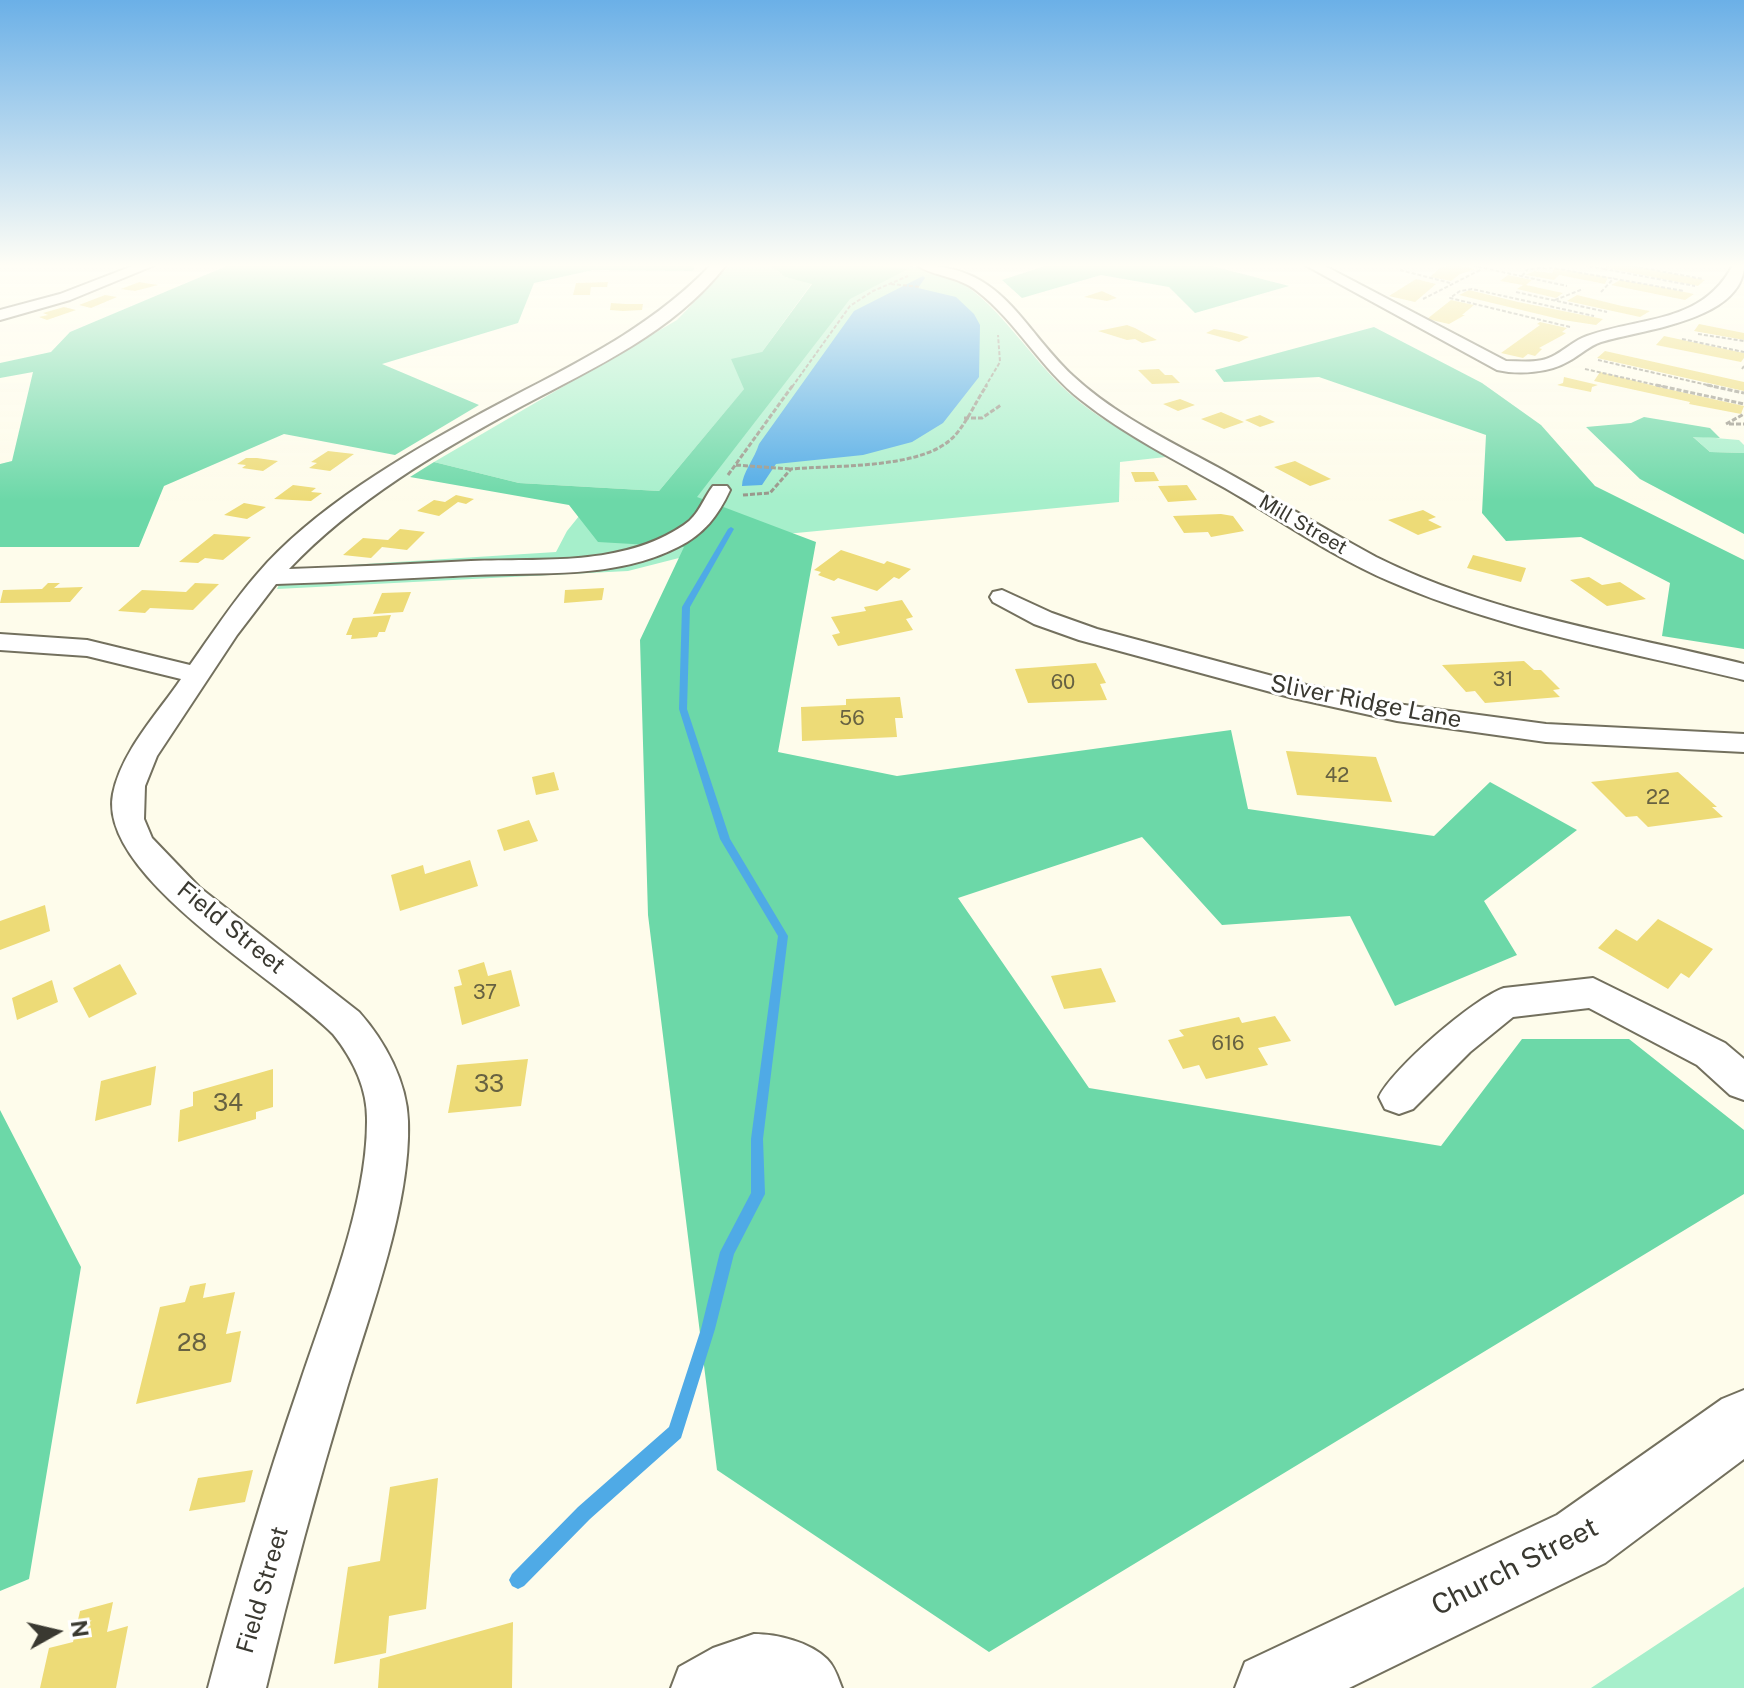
<!DOCTYPE html>
<html>
<head>
<meta charset="utf-8">
<style>
  body { margin:0 }
  #map { position:relative; width:1744px; height:1688px; overflow:hidden; background:#fefceb; font-family:"Public Sans",sans-serif }
  canvas { display:block }
  .north { position:absolute; left:16px; top:1592px; width:80px; height:80px; -webkit-text-stroke:6px #fff; paint-order:stroke; rotate:82deg; font-size:22px; font-weight:700; line-height:32px; text-align:center; color:#3a3931 }
  .north::after { content:''; display:block; margin:auto; width:28px; height:36px; background:#3a3931; clip-path:polygon(50% 0,100% 100%,50% 72%,0 100%) }
</style>
</head>
<body>
<div id="map">
<canvas width="1744" height="1688"></canvas>
<div class="north">N</div>
</div>
<script>
const c = document.querySelector('canvas').getContext('2d');
c.lineJoin = 'round';
function paint(path, color) {
  c.fillStyle = color;
  c.fill(path, 'evenodd');
}
function stroke(path, color, width, dash) {
  c.strokeStyle = color;
  c.lineWidth = width;
  c.lineCap = dash ? 'butt' : 'round';
  c.setLineDash(dash || []);
  c.stroke(path);
}
function drawText(font, color, halo, rows, align = 'center') {
  c.font = font + ' "Public Sans",sans-serif';
  c.lineWidth = 6;
  c.setLineDash([]);
  c.textBaseline = 'middle';
  c.strokeStyle = halo;
  c.fillStyle = color;
  for (const [text, x, y, turn = 0] of rows) {
    c.save();
    c.translate(x, y);
    c.rotate((+turn || 0) * Math.PI / 180);
    c.textAlign = isNaN(turn) ? turn : align;
    if (halo) c.strokeText(text, 0, 0);
    c.fillText(text, 0, 0);
    c.restore();
  }
}
const green = new Path2D(`
  M730 265H771L785 277 812 283 762 352 745 388 659 491 519 483 434 462 677 320Z
  M839 265C874 265 914 261 947 275 995 296 1030 359 1069 393 1098 419 1134 437 1166 457L1120 462 1119 502 765 536 628 571 277 589 286 569 556 552 567 531 596 495 664 496Z
  M1692 436 1739 440 1744 445V453L1710 452Z
  M1744 1587V1688H1591Z`);
const forest = new Path2D(`
  M229 265H695L693 271 593 270 534 283 518 323 382 364 479 405 395 455 284 434 164 486 139 547H0V464L12 461 33 372 0 378V363L51 352 70 332Z
  M771 265H867L908 269 850 299 697 497 816 542 778 752 897 776 1231 730 1248 809 1434 836 1490 782 1577 830 1484 901 1517 955 1395 1006 1350 916 1222 925 1142 837 958 898 1089 1088 1441 1146 1522 1039H1629L1744 1130V1194L989 1652 717 1470 648 915 640 640 684 547 598 542 569 505 410 477 434 462 519 483 659 491 744 389 731 359 762 352 812 284 785 277Z
  M1048 265H1208L1289 286 1195 313 1169 287 1101 275 1022 298 1002 280Z
  M1374 327 1482 383 1541 425 1595 486 1744 560V649L1662 636 1670 583 1581 537 1506 541 1482 513 1486 435 1319 377 1224 382 1215 370Z
  M1644 417 1710 428 1720 438 1693 437 1710 452 1744 453V534L1640 479 1586 427 1631 423Z
  M0 1110 81 1267 29 1579 0 1591Z`);
const water = new Path2D(`
  M923 276 925 278 918 288 956 297 974 314 980 325 979 377 943 423 912 442 863 455 776 464 762 485 742 486C742 473 755 458 759 444L854 311Z`);
const stream = new Path2D(`
  M731 527 734 529 690 607 687 709 730 839 788 936 763 1139 765 1194 734 1254 715 1329 681 1438 590 1519 524 1586 518 1589 512 1586 509 1580 512 1574 578 1507 669 1427 701 1329 720 1252 751 1193V1139L778 936 720 839 679 709 682 607 728 529Z`);
const building = new Path2D(`
  M1451 265H1455L1475 269 1460 274 1451 281 1430 277 1440 268Z
  M1612 265 1631 266 1705 280 1698 286 1607 268Z
  M1554 268 1592 275 1608 277 1605 284 1559 275 1554 280 1526 275 1534 271 1552 273Z
  M1508 275 1532 280 1526 285 1563 293 1556 298 1517 289 1523 285 1500 281Z
  M1416 279 1436 284 1415 302 1389 296Z
  M1620 280 1661 287 1694 294 1685 300 1611 285Z
  M139 282 158 285 135 291 121 289Z
  M608 282 607 287H591L590 295H573L576 283Z
  M1469 290 1518 302 1603 319 1596 325 1563 320 1459 295Z
  M1102 291 1117 298 1107 301 1084 297Z
  M105 295 117 297 91 308 79 305Z
  M1577 295 1622 306 1650 311 1640 317 1567 301Z
  M1451 300 1474 305 1462 315H1465L1449 324 1427 319Z
  M611 303 626 304H643L642 310 623 311 610 310Z
  M64 307 76 310 47 320 39 317 48 315 43 313Z
  M1540 322 1567 328 1562 332 1566 333 1563 335 1539 348 1542 349 1535 356 1528 354 1523 358 1501 353 1540 325 1537 324Z
  M1699 324 1744 333V340L1694 331Z
  M1127 325 1135 328 1157 340 1142 343 1135 339 1127 340 1098 331Z
  M1214 329 1231 332 1249 337 1239 342 1206 333Z
  M1664 336 1744 353V358L1741 362 1656 345Z
  M1605 351 1744 382V391L1597 358Z
  M1159 369 1165 375H1172L1180 383 1152 384 1138 370Z
  M1600 372 1659 387 1744 406 1741 414 1689 404 1690 402 1594 381Z
  M1564 377 1598 385 1592 387 1591 392 1557 385 1563 383Z
  M1180 399 1195 405 1178 411 1163 404Z
  M1221 412 1244 422 1224 429 1201 419Z
  M1260 415 1275 422 1260 427 1245 420Z
  M328 451 354 454 330 471 309 468 317 463 311 462Z
  M246 458H257L278 461 263 471 242 468 246 465 237 464Z
  M1295 461 1331 479 1310 486 1274 467Z
  M1131 472H1154L1159 481 1135 482Z
  M293 485 316 488 311 492 322 493 311 501 274 499Z
  M1187 485 1197 500 1168 502 1158 486Z
  M456 495 474 499 466 504 458 502 439 516 417 511 434 500 445 502Z
  M244 503 266 507 247 519 224 515Z
  M1423 510 1436 517 1428 520 1442 527 1418 535 1388 520Z
  M1221 514 1233 516 1244 531 1211 537 1208 532 1184 533 1173 516Z
  M400 529 425 532 407 550 382 547 371 558 343 555 363 538 388 540Z
  M214 534 251 537 223 560 205 558 198 563 179 562Z
  M841 550 884 564 887 561 911 569 899 579 894 577 877 591 838 578 834 581 818 575 821 572 814 570Z
  M1473 555 1526 568 1521 582 1467 568Z
  M1589 577 1602 585 1620 582 1646 599 1607 606 1570 580Z
  M48 583H60L54 588 83 587 70 602 0 603 3 590 42 589Z
  M195 583 219 584 193 610 150 608 145 613 118 611 142 590 186 592Z
  M604 588 602 600 564 603 565 590Z
  M411 592 403 612 373 614 382 593Z
  M902 600 913 617 906 619 913 630 838 646 832 635 840 633 831 617 866 611 864 607Z
  M391 615 385 632H379L377 637 351 639 352 635H346L353 618Z
  M1524 661 1534 670H1541L1560 689 1553 690 1560 697 1485 703 1475 691 1466 692 1442 665Z
  M1096 663 1106 683 1100 684 1107 700 1028 703 1015 669Z
  M900 697 903 718H895L897 737 802 741 801 707 846 705V699Z
  M1286 751 1376 757 1392 802 1297 795Z
  M554 772 559 790 536 795 532 777Z
  M1678 772 1717 807H1712L1723 817 1648 827 1637 816 1626 817 1591 782Z
  M529 820 538 841 504 851 497 830Z
  M470 860 478 886 400 911 391 875 423 865 425 874Z
  M45 905 50 931 0 950V921Z
  M1658 919 1713 949 1689 978 1681 973 1668 989 1598 948 1616 929 1637 941Z
  M484 962 488 976 511 970 520 1006 462 1025 454 987 462 985 458 970Z
  M120 964 137 994 89 1018 73 988Z
  M1101 968 1116 1002 1064 1009 1051 976Z
  M52 980 58 1002 17 1020 12 998Z
  M1275 1016 1291 1041 1258 1048 1268 1065 1206 1079 1199 1065 1183 1069 1168 1040 1184 1036 1179 1030 1239 1017 1242 1023Z
  M528 1059 521 1106 448 1113 457 1065Z
  M156 1066 151 1105 95 1121 101 1081Z
  M273 1069V1107L256 1112V1119L178 1142 180 1110 193 1106V1092Z
  M206 1283 203 1298 235 1292 226 1334 241 1331 231 1382 136 1404 160 1307 185 1302 190 1286Z
  M253 1470 245 1502 189 1511 198 1478Z
  M438 1478 426 1609 389 1616 386 1653 334 1664 348 1567 380 1561 390 1487Z
  M113 1602 107 1632 128 1626 116 1688H40L49 1648 73 1642 80 1611Z
  M513 1622 512 1688H378L380 1659Z`);
const pathFar1 = new Path2D(`
  M1467 265 1481 267
  M1583 265 1604 269
  M1609 265 1604 269 1695 286
  M1627 265 1703 279
  M1400 270 1450 283
  M1522 276 1528 269 1553 268 1684 291
  M891 284 921 287
  M1516 292 1607 312
  M1601 292 1614 278
  M1423 299 1480 270 1479 267 1567 286
  M1555 300 1583 289
  M1570 327 1450 298 1460 291 1472 289 1594 316
  M1698 334 1744 341
  M1682 339 1744 352
  M1598 360 1716 387
  M1585 369 1665 387
  M1742 369 1744 366
  M792 387 850 306 873 291 908 276
  M985 387 1000 362 998 335`);
const path = new Path2D(`
  M1656 385 1744 404
  M1707 385 1744 393
  M964 418H982L1001 405
  M1726 424 1744 414
  M1729 424H1744
  M736 465 790 469
  M728 475 793 385
  M743 495 770 493 791 469C834 465 915 469 949 441 965 428 975 402 987 385`);
const minor = new Path2D(`
  M135 265H155L70 300 0 320V310L60 294Z
  M711 265H726C674 332 595 367 522 406 440 450 353 501 289 569 350 567 411 564 471 561 543 558 622 567 684 525 699 515 703 499 713 486H727L730 490C718 516 704 534 678 547 616 579 540 572 473 575 407 578 342 582 276 584L237 635 157 756 145 786 144 819 152 838 199 887 359 1012C385 1041 407 1082 408 1121 411 1203 371 1309 347 1388 317 1487 290 1587 266 1688H208C235 1586 265 1485 299 1386 325 1307 367 1205 367 1122 368 1089 353 1059 333 1034 280 980 97 876 113 794 121 752 158 713 181 679L87 656 0 650V634L87 640 190 665C212 634 234 600 258 573 313 509 404 455 478 415 561 370 645 334 711 265Z
  M917 265C1003 265 1019 325 1073 376 1117 417 1176 444 1228 473 1277 500 1326 530 1376 557 1490 614 1621 634 1744 664V680C1625 651 1501 630 1389 581 1331 556 1279 519 1225 488 1177 461 1125 435 1081 400 1041 369 1017 322 977 291 959 276 931 276 917 265Z
  M1305 265H1323L1506 361C1523 361 1540 364 1555 355 1566 349 1575 340 1587 336 1643 316 1702 324 1733 265H1744C1743 321 1639 330 1601 342 1589 346 1580 355 1569 361 1549 373 1519 375 1497 370Z
  M1002 590 1052 613 1097 629 1306 685 1397 704 1546 724 1744 734V752L1546 742 1397 721 1293 698 1079 640 1034 624 993 602 990 597 993 592Z
  M1593 978 1725 1043 1744 1059V1100L1730 1095 1697 1065 1589 1008 1513 1017 1470 1052 1413 1109 1399 1114 1385 1109 1379 1097C1392 1069 1474 998 1504 988Z
  M754 1634C777 1634 810 1642 827 1659 835 1667 838 1678 842 1688H671L679 1667 713 1648Z`);
const major = new Path2D(`
  M1744 1390V1459L1605 1563 1349 1688H1235L1245 1662 1557 1515 1722 1399Z`);
const farStreetnames = [
  ["Mill Street",1303,525,30]
];
const numberNames = [
  ["31",1503,680],
  ["60",1063,683],
  ["56",852,719],
  ["42",1337,776],
  ["22",1658,798],
  ["37",485,993],
  ["616",1228,1044]
];
const streetNames = [
  ["Sliver Ridge Lane",1366,702,11],
  ["Field Street",231,928,39],
  ["Field Street",263,1590,-74]
];
const nearNumbernames = [
  ["33",489,1085],
  ["34",228,1104],
  ["28",192,1344]
];
const nearStreetnames = [
  ["Church Street",1515,1567,-27]
];
paint(green, '#a6efcb');
paint(forest, '#6cd8a8');
paint(water, '#4faae6');
paint(stream, '#4faae6');
paint(building, '#eddb77');
stroke(minor, '#73705e', 4);
stroke(major, '#73705e', 4);
stroke(pathFar1, '#979589', 2, [4, 2]);
stroke(path, '#979589', 3, [5, 2]);
paint(minor, '#fff');
paint(major, '#fff');
const sky = c.createLinearGradient(0, 0, 0, 501);
sky.addColorStop(0, '#6bb0e7');
sky.addColorStop(0.53, '#fffef6');
sky.addColorStop(1, '#fffef600');
c.fillStyle = sky;
c.fillRect(0, 0, 1744, 501);
drawText('20px', '#3a3931', '#fff', farStreetnames);
drawText('20px', '#676242', null, numberNames);
drawText('24px', '#3a3931', '#fff', streetNames);
drawText('24px', '#676242', null, nearNumbernames);
drawText('28px', '#3a3931', '#fff', nearStreetnames);
</script>
</body>
</html>
